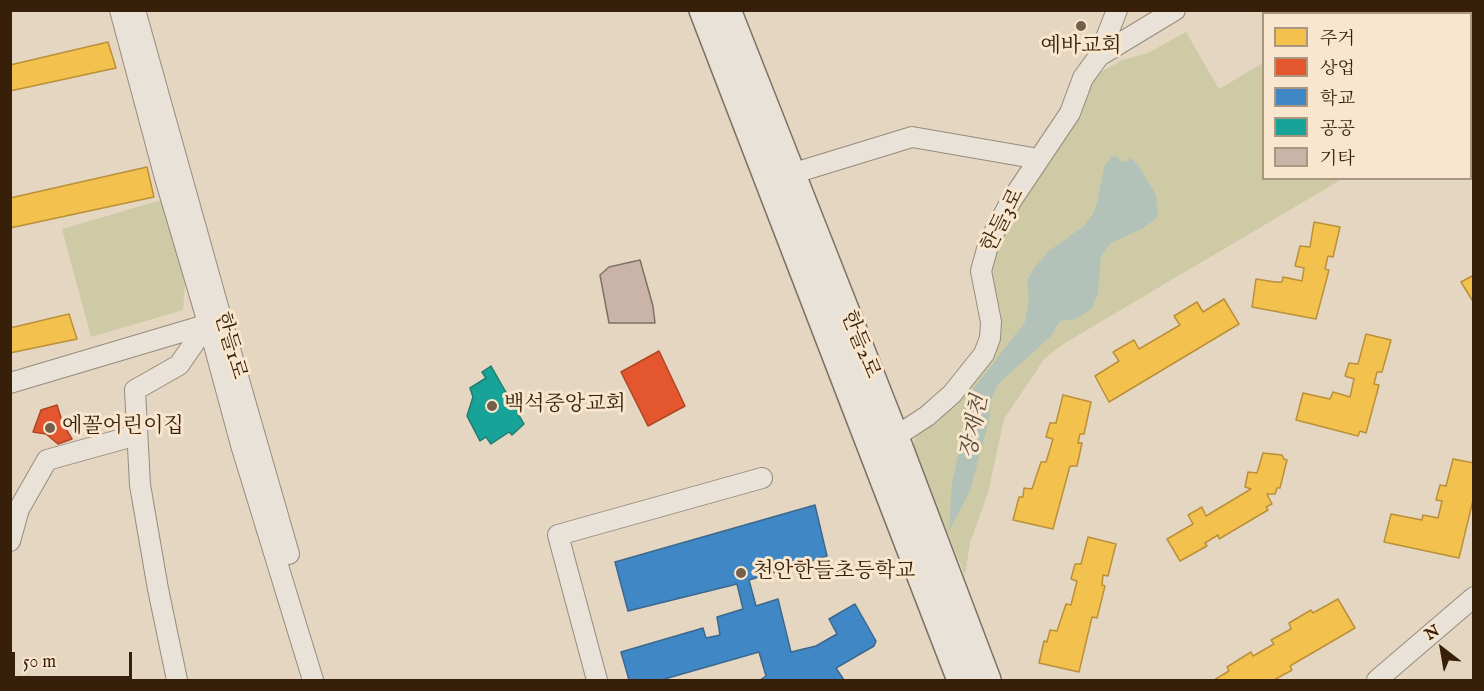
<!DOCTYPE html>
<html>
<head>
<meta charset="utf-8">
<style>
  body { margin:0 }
  #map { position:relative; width:1484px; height:691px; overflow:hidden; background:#e5d6c2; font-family:"IM FELL English","Noto Serif KR",serif }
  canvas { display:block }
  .frame { position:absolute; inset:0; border:12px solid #381f09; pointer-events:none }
  .legend { position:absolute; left:1262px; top:12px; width:210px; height:168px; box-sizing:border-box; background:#f8e6ce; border:2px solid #ab967f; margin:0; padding:8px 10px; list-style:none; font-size:18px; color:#381f09 }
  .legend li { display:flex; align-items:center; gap:12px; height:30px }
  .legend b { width:30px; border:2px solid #ab967f }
  .north { position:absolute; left:1412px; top:619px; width:60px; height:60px; -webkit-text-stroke:4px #f8e6ce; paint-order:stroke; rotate:329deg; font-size:16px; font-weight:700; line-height:24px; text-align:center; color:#381f09 }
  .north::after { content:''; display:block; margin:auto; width:21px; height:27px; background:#381f09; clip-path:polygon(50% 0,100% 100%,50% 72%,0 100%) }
  .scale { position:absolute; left:12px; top:652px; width:120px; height:27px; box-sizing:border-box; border:3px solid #381f09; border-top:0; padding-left:8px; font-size:18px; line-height:21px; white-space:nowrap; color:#381f09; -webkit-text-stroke:4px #f8e6ce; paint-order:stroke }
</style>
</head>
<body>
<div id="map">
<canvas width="1484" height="691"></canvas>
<div class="frame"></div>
<ul class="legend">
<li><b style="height:16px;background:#f2c14e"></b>주거</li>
<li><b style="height:16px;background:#e4572e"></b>상업</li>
<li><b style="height:16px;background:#3f88c5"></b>학교</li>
<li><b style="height:16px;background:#17a398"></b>공공</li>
<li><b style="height:16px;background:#cab4a8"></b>기타</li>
</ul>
<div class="north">N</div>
<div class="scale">50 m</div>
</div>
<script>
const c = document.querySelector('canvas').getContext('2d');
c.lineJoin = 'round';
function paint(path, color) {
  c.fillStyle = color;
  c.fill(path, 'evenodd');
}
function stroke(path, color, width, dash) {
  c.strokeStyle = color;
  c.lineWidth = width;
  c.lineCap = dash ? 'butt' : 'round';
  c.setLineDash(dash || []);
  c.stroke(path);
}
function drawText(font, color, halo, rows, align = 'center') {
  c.font = font + ' "IM FELL English","Noto Serif KR",serif';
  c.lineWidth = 6;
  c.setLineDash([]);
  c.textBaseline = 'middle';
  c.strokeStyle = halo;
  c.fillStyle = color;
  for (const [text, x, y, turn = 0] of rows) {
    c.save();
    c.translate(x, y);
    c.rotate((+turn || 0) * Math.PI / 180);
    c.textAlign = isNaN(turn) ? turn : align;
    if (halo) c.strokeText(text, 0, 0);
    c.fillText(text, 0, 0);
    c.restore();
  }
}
const green = new Path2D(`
  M1186 32 1219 89 1263 63 1264 178 1342 179 1065 343 1045 358 1004 419 988 493 970 543 965 575 913 449 914 440 921 428 944 414 989 358 1001 330V314L991 276 993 256 1014 213 1079 116 1094 76 1122 60 1148 53Z
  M165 199 186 268 183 310 91 337 62 229Z`);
const water = new Path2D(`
  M1112 156 1118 157 1120 162 1128 161 1130 157 1138 165 1156 195 1158 217 1143 228 1111 243 1101 256 1098 293 1091 309 1076 319 1060 321 1051 336 998 384 991 400 989 420 970 491 949 531 952 483 962 438 964 408 974 388 1025 322 1029 299 1027 280 1035 267 1049 251 1084 226 1093 214 1097 203 1104 167Z`);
const homes = new Path2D(`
  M108 42 116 68 10 91V65Z
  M1474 53V84L1470 86V55Z
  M147 167 154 197 10 228V198Z
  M1314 222 1340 227 1333 257 1328 256 1325 269 1329 270 1316 319 1252 307 1256 279 1275 282H1282L1283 277 1302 281 1304 268 1295 266 1300 246 1310 247Z
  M1474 275V303L1461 282Z
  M1224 299 1239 324 1109 402 1095 376 1119 361 1113 352 1134 340 1139 349 1180 325 1174 316 1197 302 1203 312Z
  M69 314 77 339 10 353V328Z
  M1366 334 1391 340 1382 372H1377L1374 384 1379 385 1366 433 1360 431 1358 436 1296 420 1303 393 1330 399 1333 392 1350 397 1354 379 1345 376 1349 363 1358 364Z
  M1063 395 1091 402 1084 434H1080L1078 443H1082L1077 466H1070L1053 529 1013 520 1019 497H1023L1024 488 1032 489 1041 462H1046L1053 439 1046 437 1050 423H1056Z
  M1263 453 1282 455 1284 459 1287 460 1280 488H1277L1275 494H1267L1272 504 1266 507 1268 510 1219 539 1218 535 1205 543 1207 546 1180 561 1167 539 1193 524 1188 515 1202 507 1206 516 1251 489 1245 487 1248 472 1257 473Z
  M1453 459 1474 463V496L1459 558 1384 542 1391 514 1422 520 1423 515 1438 518 1442 501 1436 500 1440 485 1446 486Z
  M1088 537 1116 544 1108 576 1103 575 1102 585 1105 586 1097 618 1092 617 1079 672 1039 663 1044 641 1047 642 1050 630 1057 631 1066 604 1071 605 1077 581 1071 579 1075 564H1081Z
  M1338 599 1355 628 1290 666 1292 670 1274 680H1214L1229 671 1227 667 1251 652 1253 656 1274 644 1271 640 1291 629 1289 623 1311 610 1313 613Z`);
const shops = new Path2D(`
  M659 351 685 406 648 426 621 372Z
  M57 405 63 424 72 439 58 444 46 434 33 432 41 410Z`);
const schools = new Path2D(`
  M815 505 827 556 749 580 756 606 778 599 791 652 816 646 837 634 829 619 855 604 876 641 874 646 836 668 844 680H760L766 676 759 652 661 680H629L621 652 703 628 706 638 720 635 717 617 743 609 737 584 628 611 615 562Z`);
const public = new Path2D(`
  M491 366 524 424 512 435 509 432 491 444 486 437 480 441 467 416 473 397 470 388 486 378 482 372Z`);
const building = new Path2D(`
  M640 260 653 306 655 323H609L600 275 609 267Z`);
const street = new Path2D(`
  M120 10 165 178 208 323 241 445 313 680
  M135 10 222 321 289 554
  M1099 56 1175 10
  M791 174 912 137 1039 159
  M10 383 212 323
  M895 437 927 416 952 394 984 354 990 338 991 322 981 271 989 242 1011 201 1070 113 1083 78 1099 56 1117 10
  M10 541 19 509 47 460 137 435
  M177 680 158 589 140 485 135 390 179 365 208 323
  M597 680 558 535 762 478
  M1377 680 1474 597`);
const secondary = new Path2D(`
  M703 10 961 680
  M727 10 895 437 987 680`);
const markers = [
  [1081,26,6,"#755f4a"],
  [492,406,6,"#755f4a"],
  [50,428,6,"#755f4a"],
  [741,573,6,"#755f4a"]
];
const poiNames = [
  ["예바교회",1081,48,"center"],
  ["백석중앙교회",504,406],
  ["에꼴어린이집",62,428],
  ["천안한들초등학교",753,573]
];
const streetNames = [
  ["한들3로",1004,221,-63],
  ["한들2로",859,345,68],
  ["한들1로",229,346,74]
];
const waterNames = [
  ["장재천",976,427,-79]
];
paint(green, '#cdcaa5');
paint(water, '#b3c2b9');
paint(homes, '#f2c14e');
stroke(homes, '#ba9039', 1.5);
paint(shops, '#e4572e');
stroke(shops, '#b04623', 1.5);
paint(schools, '#3f88c5');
stroke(schools, '#3d688d', 1.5);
paint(public, '#17a398');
stroke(public, '#217b6d', 1.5);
paint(building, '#cab4a8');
stroke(building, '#7e7264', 1.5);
stroke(street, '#968b7d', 22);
stroke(secondary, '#7e7264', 30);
stroke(street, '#e9e2d8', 20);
stroke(secondary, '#e9e2d8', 27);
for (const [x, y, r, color] of markers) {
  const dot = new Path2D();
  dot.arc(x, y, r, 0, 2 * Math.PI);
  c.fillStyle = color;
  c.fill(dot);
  stroke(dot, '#f8e6ce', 2);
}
drawText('21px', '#381f09', '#f8e6ce', poiNames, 'left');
drawText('21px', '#381f09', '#f8e6ce', streetNames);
drawText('italic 22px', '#574d3d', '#f8e6ce', waterNames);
</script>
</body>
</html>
